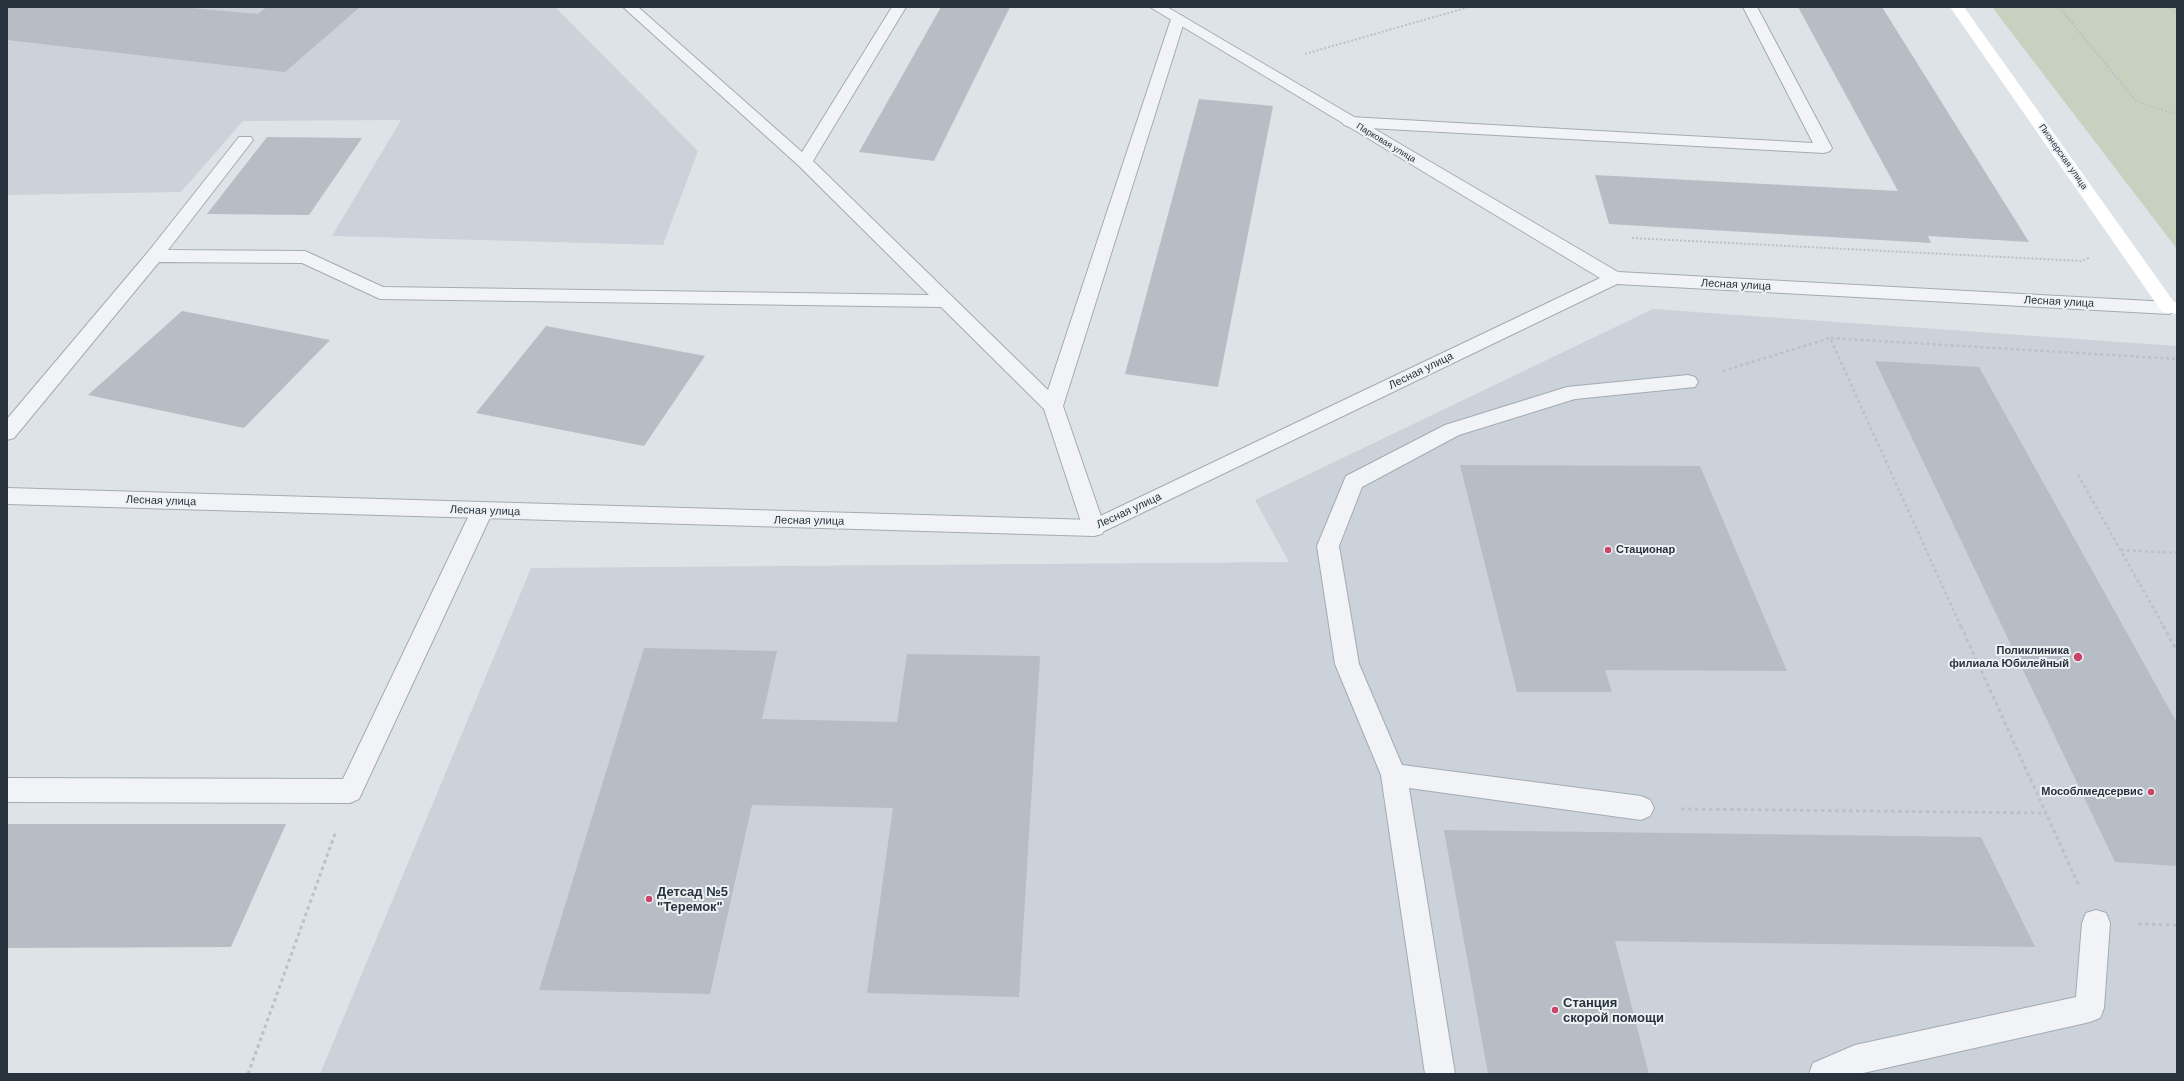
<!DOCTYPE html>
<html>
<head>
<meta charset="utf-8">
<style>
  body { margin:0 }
  #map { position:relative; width:2184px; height:1081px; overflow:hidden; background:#dee3e8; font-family:Helvetica,sans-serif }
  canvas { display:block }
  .frame { position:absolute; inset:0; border:8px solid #28333e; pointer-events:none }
</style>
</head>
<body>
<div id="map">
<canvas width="2184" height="1081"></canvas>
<div class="frame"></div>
</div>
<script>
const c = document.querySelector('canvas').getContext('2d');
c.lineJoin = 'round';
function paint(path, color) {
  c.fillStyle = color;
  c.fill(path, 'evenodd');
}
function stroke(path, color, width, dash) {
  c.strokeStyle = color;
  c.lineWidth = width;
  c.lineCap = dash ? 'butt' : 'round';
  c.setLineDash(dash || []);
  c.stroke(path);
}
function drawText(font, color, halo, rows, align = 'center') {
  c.font = font + ' Helvetica,sans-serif';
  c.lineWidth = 4;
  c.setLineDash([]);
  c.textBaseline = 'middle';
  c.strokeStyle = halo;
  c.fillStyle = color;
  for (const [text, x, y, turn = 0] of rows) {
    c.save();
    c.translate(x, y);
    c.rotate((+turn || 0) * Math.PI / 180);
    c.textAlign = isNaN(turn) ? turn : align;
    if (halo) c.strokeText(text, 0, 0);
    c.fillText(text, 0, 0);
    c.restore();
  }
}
const built = new Path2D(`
  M7 7H555L698 151 663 245 332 236 401 120 243 121 181 192 7 195Z
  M1653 309 2177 346V1074H320L531 568 1289 562 1255 500Z`);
const green = new Path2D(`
  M1992 7H2177V249Z`);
const building = new Path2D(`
  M7 7H180L258 14 267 7H360L285 72 7 40Z
  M941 7H1010L934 161 859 152Z
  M1798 7H1882L2029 242 1928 236 1931 243 1609 224 1595 175 1898 191Z
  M1199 99 1273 106 1218 387 1125 374Z
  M267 137 362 138 309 215 207 214Z
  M182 311 330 340 244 428 88 395Z
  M546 326 705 356 644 446 476 413Z
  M1875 361 1979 367 2177 723V866L2115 862Z
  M1460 465 1700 466 1787 671 1605 670 1612 692H1517Z
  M644 648 777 651 762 719 897 722 907 654 1040 656 1019 997 867 993 893 808 752 805 710 994 539 990Z
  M7 824H286L231 947 7 948Z
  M1444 830 1981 837 2035 947 1615 941 1649 1074H1488Z`);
const pathFar2 = new Path2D(`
  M2059 7 2136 101 2177 115
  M2171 7 2177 14
  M1305 54 1469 7
  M1632 238 2081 261 2089 258`);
const pathFar1 = new Path2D(`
  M1723 371 1830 338
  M2078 475 2164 627
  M2121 550 2177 553
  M1961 627 1830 338 2177 359`);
const path = new Path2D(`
  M1961 626 2079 886
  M2163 626 2177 651
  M1681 809 2046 813
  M2138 924 2177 925
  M248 1074 336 831`);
const lane = new Path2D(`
  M623 7H638L802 152 892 7H906L813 161 1048 390 1171 19 1178 15 1183 16 1185 19 1063 406 1105 528 1102 534 1094 536 1086 534 1083 528 1044 409 941 307 380 299 302 263 159 262 14 438 7 440V419L148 252 239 137H251L253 140 168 250 305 251 383 287 929 295 798 165Z
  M1743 7H1757L1832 148 1830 151 1824 153 1350 127 1344 125 1342 122 1344 119 1350 117 1813 143Z
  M1688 375 1695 377 1698 382 1695 387 1575 399 1459 435 1362 487 1339 546 1359 664 1402 765 1641 796 1650 800 1654 808 1650 816 1641 820 1409 788 1455 1074H1425L1381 775 1335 664 1317 546 1346 476 1445 425 1567 387Z
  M482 503 490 505 493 511 359 799 350 803 7 802V778L343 779 471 511 474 505Z
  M2096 910 2106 913 2110 923 2104 1008 2100 1018 2090 1022 1859 1074H1809L1813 1063 1855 1045 2076 997 2082 923 2086 913Z`);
const street = new Path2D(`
  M1150 7H1167L1618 272 2169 302 2176 304 2177 310 2169 314 1617 284 1094 536 7 504V488L1092 520 1600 278Z`);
const secondary = new Path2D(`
  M1950 7H1964L2174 302H2177V314L2162 312Z`);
const markers = [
  [1608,550,4,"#cb4469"],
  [2078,657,5,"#cb4469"],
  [2151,792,4,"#cb4469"],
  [649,899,4,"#cb4469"],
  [1555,1010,4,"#cb4469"]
];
const farStreetnames = [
  ["Парковая улица",1386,143,31],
  ["Пионерская улица",2063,157,55]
];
const streetNames = [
  ["Лесная улица",1736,285,3],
  ["Лесная улица",2059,302,3],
  ["Лесная улица",1421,371,-26],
  ["Лесная улица",161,501,2],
  ["Лесная улица",485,511,2],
  ["Лесная улица",1129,511,-25],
  ["Лесная улица",809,521,1]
];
const poiNames = [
  ["Стационар",1616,550,"left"],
  ["Поликлиника",2069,651],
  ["филиала Юбилейный",2069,664],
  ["Мособлмедсервис",2143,792]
];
const nearPoinames = [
  ["Детсад №5",657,892],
  ["\"Теремок\"",657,907],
  ["Станция",1563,1003],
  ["скорой помощи",1563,1018]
];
paint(built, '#ccd2d9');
paint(green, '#c6d1bf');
paint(building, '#b6bdc4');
stroke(lane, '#a4abb2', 2);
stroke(street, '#a4abb2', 2);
stroke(pathFar2, '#bdc1c6', 2, [2, 2]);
stroke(pathFar1, '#bdc1c6', 2.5, [3, 3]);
stroke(path, '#bdc1c6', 3, [3.5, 3.5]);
paint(lane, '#f1f3f6');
paint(street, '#f1f3f6');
paint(secondary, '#fff');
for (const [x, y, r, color] of markers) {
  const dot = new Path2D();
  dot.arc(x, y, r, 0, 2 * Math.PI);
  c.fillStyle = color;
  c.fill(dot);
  stroke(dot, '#eef2f5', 1.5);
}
drawText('9px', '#28333e', '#eef2f5', farStreetnames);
drawText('11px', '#28333e', '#eef2f5', streetNames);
drawText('bold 11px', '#28333e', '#eef2f5', poiNames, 'right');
drawText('bold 13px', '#28333e', '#eef2f5', nearPoinames, 'left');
</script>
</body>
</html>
